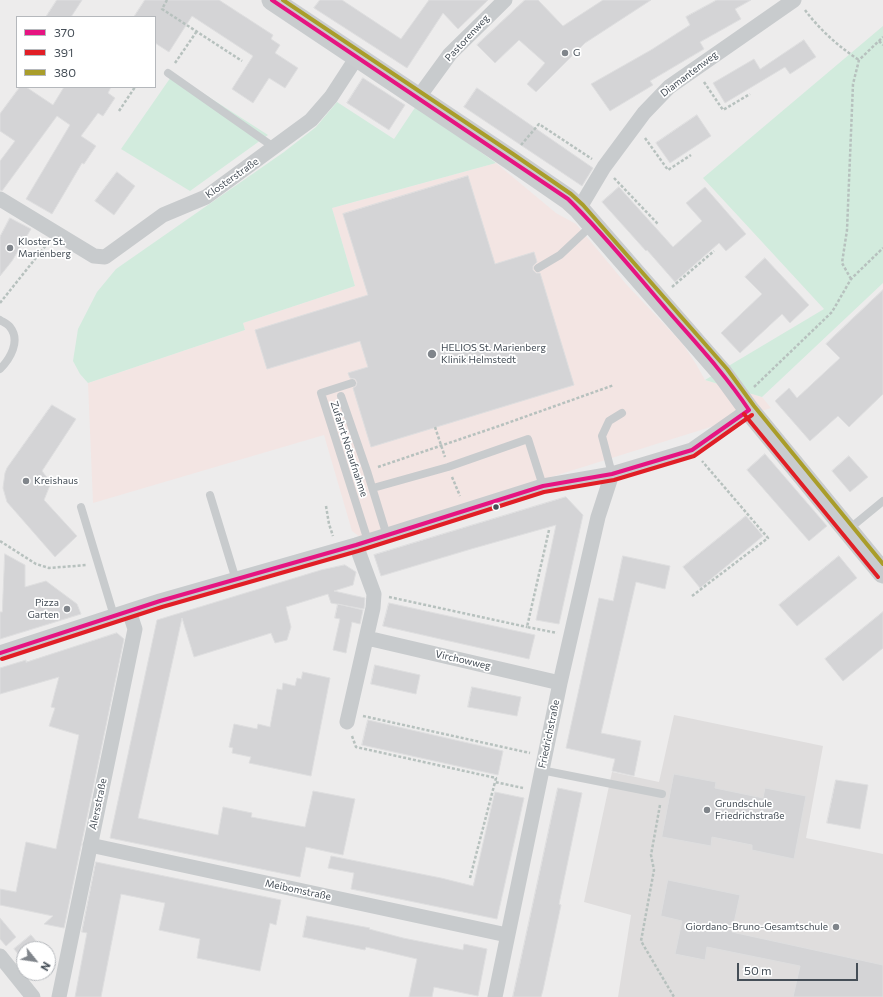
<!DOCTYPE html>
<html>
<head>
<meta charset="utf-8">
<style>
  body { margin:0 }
  #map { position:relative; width:883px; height:997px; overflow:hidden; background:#edecec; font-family:Commissioner,sans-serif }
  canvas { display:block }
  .legend { position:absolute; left:16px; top:16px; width:140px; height:72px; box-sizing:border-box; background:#fff; border:1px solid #b5b8bc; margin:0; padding:5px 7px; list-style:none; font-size:12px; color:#454e57 }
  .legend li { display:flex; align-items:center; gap:8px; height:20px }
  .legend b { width:20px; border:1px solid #b5b8bc }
  .north { position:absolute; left:16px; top:941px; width:40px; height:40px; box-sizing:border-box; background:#fff; border:1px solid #b5b8bc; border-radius:50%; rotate:120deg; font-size:11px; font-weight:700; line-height:16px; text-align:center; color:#454e57 }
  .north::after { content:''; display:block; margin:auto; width:14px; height:18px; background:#80858b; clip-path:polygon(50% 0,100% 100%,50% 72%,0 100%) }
  .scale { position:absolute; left:737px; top:963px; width:121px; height:18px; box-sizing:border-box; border:2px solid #454e57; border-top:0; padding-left:5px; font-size:12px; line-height:14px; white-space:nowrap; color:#454e57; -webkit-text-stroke:3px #fff; paint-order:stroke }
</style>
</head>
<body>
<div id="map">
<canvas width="883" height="997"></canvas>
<ul class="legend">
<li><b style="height:5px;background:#e61481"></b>370</li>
<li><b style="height:5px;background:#e11e26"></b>391</li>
<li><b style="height:5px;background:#a99d2a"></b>380</li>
</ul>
<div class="north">N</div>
<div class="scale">50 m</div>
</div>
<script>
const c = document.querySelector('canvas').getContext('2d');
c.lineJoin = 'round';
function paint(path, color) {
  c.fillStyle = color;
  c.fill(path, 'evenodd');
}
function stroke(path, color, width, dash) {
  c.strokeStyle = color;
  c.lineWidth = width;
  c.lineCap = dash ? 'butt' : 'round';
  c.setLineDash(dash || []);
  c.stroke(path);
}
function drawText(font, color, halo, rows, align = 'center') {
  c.font = font + ' Commissioner,sans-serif';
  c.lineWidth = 3.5;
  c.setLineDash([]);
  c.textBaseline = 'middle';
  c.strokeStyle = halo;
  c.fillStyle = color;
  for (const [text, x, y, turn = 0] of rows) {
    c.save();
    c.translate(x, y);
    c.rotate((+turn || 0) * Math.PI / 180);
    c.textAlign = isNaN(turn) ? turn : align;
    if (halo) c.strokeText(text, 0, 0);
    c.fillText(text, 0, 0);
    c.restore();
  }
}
const education = new Path2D(`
  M674 715 823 746 806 838 883 854V997H618L631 915 584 902 612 772 659 782Z`);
const medical = new Path2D(`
  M496 163 556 213 576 224 626 284 682 343 696 364 705 380 762 397 771 408 360 537 352 531 324 435 93 503 88 383 245 330 243 323 355 286 332 208Z`);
const green = new Path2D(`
  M883 26V283L762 397 705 380 824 309 703 178Z
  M173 74 268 135 190 191 121 149Z
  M337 102 394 139 416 106 496 163 332 208 355 286 243 323 245 330 88 383 80 374 73 361 78 329 97 292 116 269 284 152 316 127Z`);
const building = new Path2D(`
  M57 0H82L71 17H46Z
  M145 0H219L273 35 271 39 280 45 275 53 298 68 285 88 269 78 253 103 232 89 253 56 192 16 169 52 155 43V17H134Z
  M320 0H342L401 39 429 0H488L458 29 443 13 407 68 314 8Z
  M525 0H538L563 26 603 0H651L585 43 536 92 527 84 545 63 519 40 495 63 477 45Z
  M717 0H751L735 9 741 19 700 42 704 49 650 81 653 85 610 111 591 84 651 50 690 25 686 17Z
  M804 40 816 57 790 74 785 67 725 103 713 83 754 59 760 69Z
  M363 78 405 105 389 130 347 103Z
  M20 87H26L53 105 64 87H111L108 93 115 98 103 116 98 113 81 136 96 146 84 164 82 163 52 214 26 199 70 125 57 116 2 191 0 190V161L15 141 0 131V114Z
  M477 88 593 168 582 186 464 107Z
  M697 115 711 136 670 163 656 143Z
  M117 172 135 186 114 215 95 201Z
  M468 176 495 264 534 252 537 262 533 266V270L536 273H540L574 385 371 447 353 388 356 386 357 382 355 379 350 378 348 373 368 367 360 341 267 369 255 330 368 295 343 214Z
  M619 187 673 247 702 221 686 203 705 187 746 234 726 251 719 243 675 282 647 250 646 251 602 202Z
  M10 218 31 229 12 261 0 276V237Z
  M765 258 809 305 790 323 782 314 740 353 721 333 762 294 745 277Z
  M883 290V394L849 427 838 416 810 441 775 401 789 388 797 398 840 358 826 344Z
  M52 405 76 419 42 471 49 480 50 485 44 500 77 536 55 557 7 502 3 488 5 473 7 468Z
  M765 454 827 526 809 541 747 470Z
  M849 456 868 477 850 492 832 471Z
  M566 497 583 515 559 624 536 620 556 525 471 549 381 576 374 555Z
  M746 516 763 536 700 588 683 567Z
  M5 554 25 565V587L46 581 77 604 81 614 0 639V612H2Z
  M623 556 670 566 665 589 636 582 601 733 641 741 634 776 612 771 615 759 566 748 599 598 613 601Z
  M839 556 857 578 797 626 779 605Z
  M345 565 356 572 353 585 334 591 365 598 364 609 331 603 328 594 286 607 291 627 287 640 275 643 271 633 194 657 182 618 138 818 218 835 223 807 252 813 251 817 305 827 313 791 355 799 343 855 306 847 300 877 110 838 157 620 321 570Z
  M389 603 535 635 529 659 383 626Z
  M338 604 363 610 360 624 352 622 346 653 333 650 340 619 335 618Z
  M883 612V648L843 681 825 659Z
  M117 633 124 639 64 928 44 924 53 916 0 905V889L16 892 26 842 56 849 79 735 49 726 55 708 51 707 59 677 0 694V668L26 660V662Z
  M375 665 420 675 416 694 371 684Z
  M303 672 330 678 311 776 249 763 251 757 232 753 233 748 229 747 234 724 257 729 258 724 270 727 277 689 282 690 283 683 295 686 297 678 301 679Z
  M472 687 521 697 517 716 468 707Z
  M368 720 503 751 498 775 362 745Z
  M674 774 716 782 715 788 763 798 765 788 806 796 794 859 752 850V845L712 837 711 846 662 837Z
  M836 780 868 785 860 829 827 823Z
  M558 788 582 793 559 904 561 905 543 990 541 997H513Z
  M495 792 524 798 497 919 351 889 354 873 328 868 331 856 441 878 473 886Z
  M96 862 281 900 276 925 270 923 260 971 197 958 200 939 159 930 165 903 121 894 101 997H75L87 933 82 932Z
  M668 880 740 895 732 932 883 965V997H793L800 966 707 947 705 960 675 954 682 921 661 916Z
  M307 916 370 928 369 929 403 938 463 950 464 944 487 949 478 996 434 987 432 997H409L417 959 366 947 365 950 303 937Z
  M0 918 16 937 6 946 0 939Z
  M31 935 43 949H24V961L14 949Z
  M48 955 56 965 48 972Z
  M34 973H46L39 979Z`);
const path = new Path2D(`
  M167 0 162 9 242 61
  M805 10C820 30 839 47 859 60
  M879 41 883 45
  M175 63 197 31
  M704 82 723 110 750 94
  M119 111 135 87
  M645 138 668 170 691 155
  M521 145 539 124 592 159
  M614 178 658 224
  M851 279 842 263 847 230 853 84 859 60 883 37
  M672 287 714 251
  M0 303 47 244
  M754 387 832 312 851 279 883 248
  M435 427 445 457
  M378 467 499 426 614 385
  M452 477 460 496
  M326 506 329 524 333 536
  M549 530 527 627 557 633
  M0 541 36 564 49 568 87 565
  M692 596 768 538 702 461
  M389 597 527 627
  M363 716 530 753
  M352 736 356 747 496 778 495 782 523 788
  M660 805 651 855 654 870 641 941 674 997
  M470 878 495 782`);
const lane = new Path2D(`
  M168 73 275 148
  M538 268 560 255 592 225
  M0 320C3 322 8 324 10 327 21 341 10 359 0 369
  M352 383 321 393 368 541
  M341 396 367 471 387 536
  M612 474 602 436 609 421 622 413
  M373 488 448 467 528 439 543 486
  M210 495 236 580
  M81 507 114 616
  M849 529 883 501
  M541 770 662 794`);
const street = new Path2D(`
  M418 98 450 54 505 0
  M0 199 94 256 105 257 163 215 206 197 311 120 331 97 357 57
  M579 209 604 167 644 113 669 87 794 0
  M367 638 560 683
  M0 653 160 601 356 545 543 486 612 474 692 450 749 410
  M347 722 373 608 374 594 356 545
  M90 845 507 935
  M0 956 33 997
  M59 997 135 629 129 611
  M495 997 560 683 598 517 612 474`);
const secondary = new Path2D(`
  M272 0 510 159 568 199 579 209 722 373 749 410 883 573`);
const bus1 = new Path2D(`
  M272 0 568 199C604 234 635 273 668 311 696 343 725 374 749 410
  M0 653 160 601 356 545 543 486 612 474 692 450 749 410`);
const bus2 = new Path2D(`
  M744 414 878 577
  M2 659 162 607 358 551 544 492 614 480 694 456 752 415`);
const bus3 = new Path2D(`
  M283 0 513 154 571 194 583 205 727 369 754 406 883 564`);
const markers = [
  [565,53,4,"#80858b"],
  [10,248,4,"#80858b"],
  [432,354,5,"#80858b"],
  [26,481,4,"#80858b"],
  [496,507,3.5,"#454e57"],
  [67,609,4,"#80858b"],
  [707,810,4,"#80858b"],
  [836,927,4,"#80858b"]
];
const streetNames = [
  ["Pastorenweg",467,38,-47],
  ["Diamantenweg",689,74,-37],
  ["Klosterstraße",232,178,-35],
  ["Zufahrt Notaufnahme",349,449,72],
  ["Virchowweg",463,660,13],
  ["Friedrichstraße",549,734,-78],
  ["Alersstraße",98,804,-78],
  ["Meibomstraße",298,890,12]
];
const poiNames = [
  ["G",573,53],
  ["Kloster St.",18,242],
  ["Marienberg",18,254],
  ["HELIOS St. Marienberg",441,348],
  ["Klinik Helmstedt",441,360],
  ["Kreishaus",34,481],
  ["Pizza",59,603,"right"],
  ["Garten",59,615,"right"],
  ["Grundschule",715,804],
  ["Friedrichstraße",715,816],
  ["Giordano-Bruno-Gesamtschule",828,927,"right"]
];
paint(education, '#dfdddd');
paint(medical, '#f3e5e3');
paint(green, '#d2ebdd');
paint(building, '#d4d4d6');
stroke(building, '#dededf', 1);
stroke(path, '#b7c1be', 2.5, [3, 2]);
stroke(lane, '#c8cbcd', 8);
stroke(street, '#c8cbcd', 15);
stroke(secondary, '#c9ccce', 21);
stroke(bus1, '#e61481', 4);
stroke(bus2, '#e11e26', 4);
stroke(bus3, '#a99d2a', 4);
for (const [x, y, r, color] of markers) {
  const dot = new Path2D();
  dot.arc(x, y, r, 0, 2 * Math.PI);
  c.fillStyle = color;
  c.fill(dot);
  stroke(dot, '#fff', 1.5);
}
drawText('10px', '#454e57', '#fff', streetNames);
drawText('10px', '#454e57', '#fff', poiNames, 'left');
</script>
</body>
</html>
